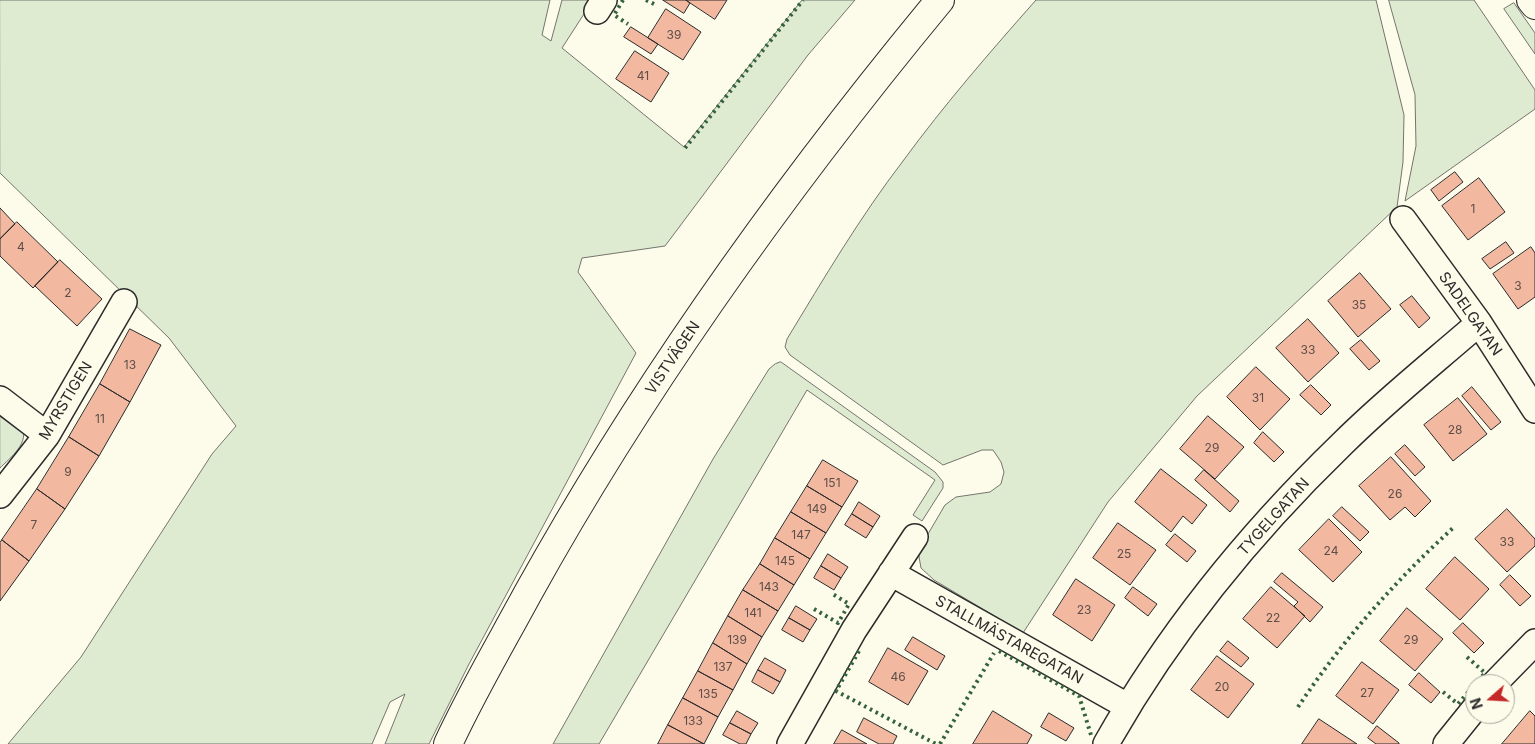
<!DOCTYPE html>
<html>
<head>
<meta charset="utf-8">
<style>
  body { margin:0 }
  #map { position:relative; width:1535px; height:744px; overflow:hidden; background:#fdfbea; font-family:Inter,sans-serif }
  canvas { display:block }
  .north { position:absolute; left:1465px; top:674px; width:50px; height:50px; box-sizing:border-box; background:#fdfbea; border:1px solid #a9a89e; border-radius:50%; rotate:251deg; font-size:14px; font-weight:700; line-height:20px; text-align:center; color:#2b2b2b }
  .north::after { content:''; display:block; margin:auto; width:18px; height:22px; background:#c62828; clip-path:polygon(50% 0,100% 100%,50% 72%,0 100%) }
</style>
</head>
<body>
<div id="map">
<canvas width="1535" height="744"></canvas>
<div class="north">N</div>
</div>
<script>
const c = document.querySelector('canvas').getContext('2d');
c.lineJoin = 'round';
function paint(path, color) {
  c.fillStyle = color;
  c.fill(path, 'evenodd');
}
function stroke(path, color, width, dash) {
  c.strokeStyle = color;
  c.lineWidth = width;
  c.lineCap = dash ? 'butt' : 'round';
  c.setLineDash(dash || []);
  c.stroke(path);
}
function drawText(font, color, halo, rows, align = 'center') {
  c.font = font + ' Inter,sans-serif';
  c.lineWidth = 4;
  c.setLineDash([]);
  c.textBaseline = 'middle';
  c.strokeStyle = halo;
  c.fillStyle = color;
  for (const [text, x, y, turn = 0] of rows) {
    c.save();
    c.translate(x, y);
    c.rotate((+turn || 0) * Math.PI / 180);
    c.textAlign = isNaN(turn) ? turn : align;
    if (halo) c.strokeText(text, 0, 0);
    c.fillText(text, 0, 0);
    c.restore();
  }
}
const green = new Path2D(`
  M0 0H550L542 35 551 41 562 0H593L562 48 684 147 802 0H855L808 55 665 246 582 258 578 272 636 353 469 664 429 744H385L405 694 390 702 372 744H8L81 657 212 454 236 426 169 338 0 173Z
  M1036 0H1376L1404 115 1403 162 1397 207 1197 396 1108 502 1023 633 934 580 921 568 918 551 945 505 956 497 990 492 1001 484 1004 472 1001 462 993 450H982L943 465 790 355 785 347 787 339C824 278 860 217 903 161 944 105 990 52 1036 0Z
  M1389 0H1474L1535 90V109L1405 201 1416 146 1415 95Z
  M1514 3 1535 33V54L1504 9Z
  M781 362 935 472 943 482V488L922 521 913 515 935 480 807 390 599 744H553L713 459 769 369 775 364Z
  M0 408C6 413 18 419 21 426 31 442 10 458 0 468Z`);
const building = new Path2D(`
  M663 0H686L690 3 684 13Z
  M686 0H727L715 19Z
  M666 9 701 32 683 60 648 38Z
  M631 27 658 44 651 54 624 37Z
  M635 51 669 73 651 102 616 79Z
  M1455 172 1463 182 1439 201 1431 190Z
  M1479 178 1505 212 1468 240 1442 206Z
  M0 208 15 224 0 239Z
  M17 222 58 262 33 288 0 256V239Z
  M1506 242 1514 253 1490 269 1482 259Z
  M1531 247 1535 253V297L1518 309 1493 274Z
  M60 260 102 299 77 326 35 286Z
  M1360 273 1391 309 1358 337 1328 301Z
  M1412 296 1430 318 1419 328 1400 305Z
  M1308 319 1339 353 1308 382 1276 348Z
  M130 329 161 345 130 402 100 384Z
  M1361 340 1380 361 1369 370 1350 349Z
  M1256 367 1290 399 1260 430 1227 397Z
  M100 384 130 402 99 456 69 437Z
  M1311 385 1331 405 1321 415 1300 395Z
  M1472 387 1501 422 1491 430 1462 396Z
  M1458 398 1487 434 1453 461 1424 425Z
  M1208 416 1244 447 1215 479 1180 449Z
  M1263 432 1284 452 1274 462 1254 443Z
  M69 437 99 456 65 509 37 489Z
  M1405 445 1425 467 1415 476 1395 454Z
  M1391 457 1431 501 1415 517 1405 507 1390 520 1359 486Z
  M823 460 858 481 842 507 807 486Z
  M1161 469 1207 505 1192 524 1183 516 1171 532 1135 502Z
  M1204 470 1239 501 1230 512 1195 480Z
  M807 486 842 507 826 533 791 512Z
  M37 489 65 509 29 561 2 540Z
  M859 502 880 516 873 527 852 514Z
  M1342 507 1369 532 1360 541 1333 516Z
  M1507 509 1535 539V546L1507 572 1475 539Z
  M791 512 826 533 810 559 775 538Z
  M852 514 873 527 866 538 845 525Z
  M1329 519 1362 552 1333 582 1299 550Z
  M1118 523 1156 550 1130 585 1093 558Z
  M1175 534 1196 551 1187 562 1166 545Z
  M775 538 810 559 794 585 760 564Z
  M2 540 29 561 0 601V543Z
  M828 554 848 567 841 578 821 566Z
  M1455 557 1489 589 1460 620 1426 589Z
  M760 564 794 585 778 611 743 590Z
  M821 566 841 578 834 590 814 578Z
  M1282 573 1323 607 1310 622 1294 606 1298 602 1274 582Z
  M1510 575 1531 596 1520 606 1500 585Z
  M1076 579 1115 605 1092 641 1053 615Z
  M1133 587 1157 604 1148 616 1125 598Z
  M1271 587 1305 616 1277 648 1243 619Z
  M743 590 778 611 762 637 728 616Z
  M796 606 817 619 810 630 789 618Z
  M1407 608 1443 639 1415 671 1380 641Z
  M728 616 762 637 747 664 713 643Z
  M789 618 810 630 803 642 782 630Z
  M1463 623 1484 643 1474 653 1453 633Z
  M913 637 945 656 937 670 905 650Z
  M1228 641 1249 658 1241 667 1220 651Z
  M713 643 747 664 733 690 698 671Z
  M888 648 928 671 908 705 869 682Z
  M1217 656 1254 684 1228 718 1191 690Z
  M765 658 786 670 780 682 758 670Z
  M1362 662 1399 690 1373 724 1336 696Z
  M758 670 780 682 773 694 752 682Z
  M698 671 733 690 718 717 683 698Z
  M1419 673 1440 692 1431 703 1409 685Z
  M683 698 718 717 704 744 668 725Z
  M737 711 758 723 751 734 730 723Z
  M993 711 1032 735 1027 744H973Z
  M1530 711 1535 716V744H1502Z
  M1049 713 1074 728 1066 741 1041 727Z
  M864 718 897 736 893 744H879L857 732Z
  M1319 719 1357 744H1302Z
  M730 723 751 734 746 744H740L723 735Z
  M668 725 704 744H658Z
  M1377 726 1399 743V744H1376L1368 738Z
  M842 730 867 744H834Z`);
const minor = new Path2D(`
  M597 11 604 0
  M1403 219 1479 323 1535 410
  M0 399 47 435
  M0 495 47 435 124 302
  M891 573 1127 706
  M1494 684 1535 642
  M790 744 854 630 915 537
  M1106 744C1168 634 1251 532 1342 444 1385 401 1433 363 1479 323
  M1446 744 1475 708`);
const secondary = new Path2D(`
  M1531 0 1535 5
  M448 744C472 692 501 643 528 593 645 382 787 185 940 0`);
const hedge = new Path2D(`
  M623 0 614 15 628 24
  M646 0 654 4
  M685 148 803 0
  M814 609 838 623 849 604 831 593
  M859 651 836 691 936 744
  M999 651 1079 696 1091 735
  M1467 657 1485 673 1475 684
  M1443 692 1458 704 1475 684
  M1298 707C1342 641 1394 582 1453 528
  M940 744 994 653`);
const numberNames = [
  ["39",674,35],
  ["41",643,76],
  ["1",1473,209],
  ["4",21,247],
  ["3",1518,286],
  ["2",68,293],
  ["35",1359,305],
  ["33",1308,350],
  ["13",130,365],
  ["31",1258,398],
  ["11",100,419],
  ["28",1455,430],
  ["29",1212,448],
  ["9",68,472],
  ["151",832,483],
  ["26",1395,494],
  ["149",817,509],
  ["7",34,525],
  ["147",801,535],
  ["33",1507,542],
  ["24",1331,551],
  ["25",1124,554],
  ["145",785,561],
  ["143",769,587],
  ["23",1084,610],
  ["141",753,613],
  ["22",1273,618],
  ["139",737,640],
  ["29",1411,640],
  ["137",723,667],
  ["46",898,677],
  ["20",1222,687],
  ["27",1367,693],
  ["135",708,694],
  ["133",693,721]
];
const streetNames = [
  ["SADELGATAN",1470,314,55],
  ["VISTVÄGEN",673,358,-56],
  ["MYRSTIGEN",66,401,-59],
  ["TYGELGATAN",1274,517,-48],
  ["STALLMÄSTAREGATAN",1009,640,29]
];
paint(green, '#deebd1');
stroke(green, '#74746e', 1);
paint(building, '#f2b8a0');
stroke(building, '#2b2b2b', 1);
stroke(minor, '#2b2b2b', 28);
stroke(secondary, '#2b2b2b', 30);
stroke(minor, '#fdfbea', 25);
stroke(secondary, '#fdfbea', 28);
stroke(hedge, '#34623c', 4, [2.5, 4]);
drawText('12px', '#5d4e48', null, numberNames);
drawText('15px', '#2b2b2b', '#fdfbea', streetNames);
</script>
</body>
</html>
